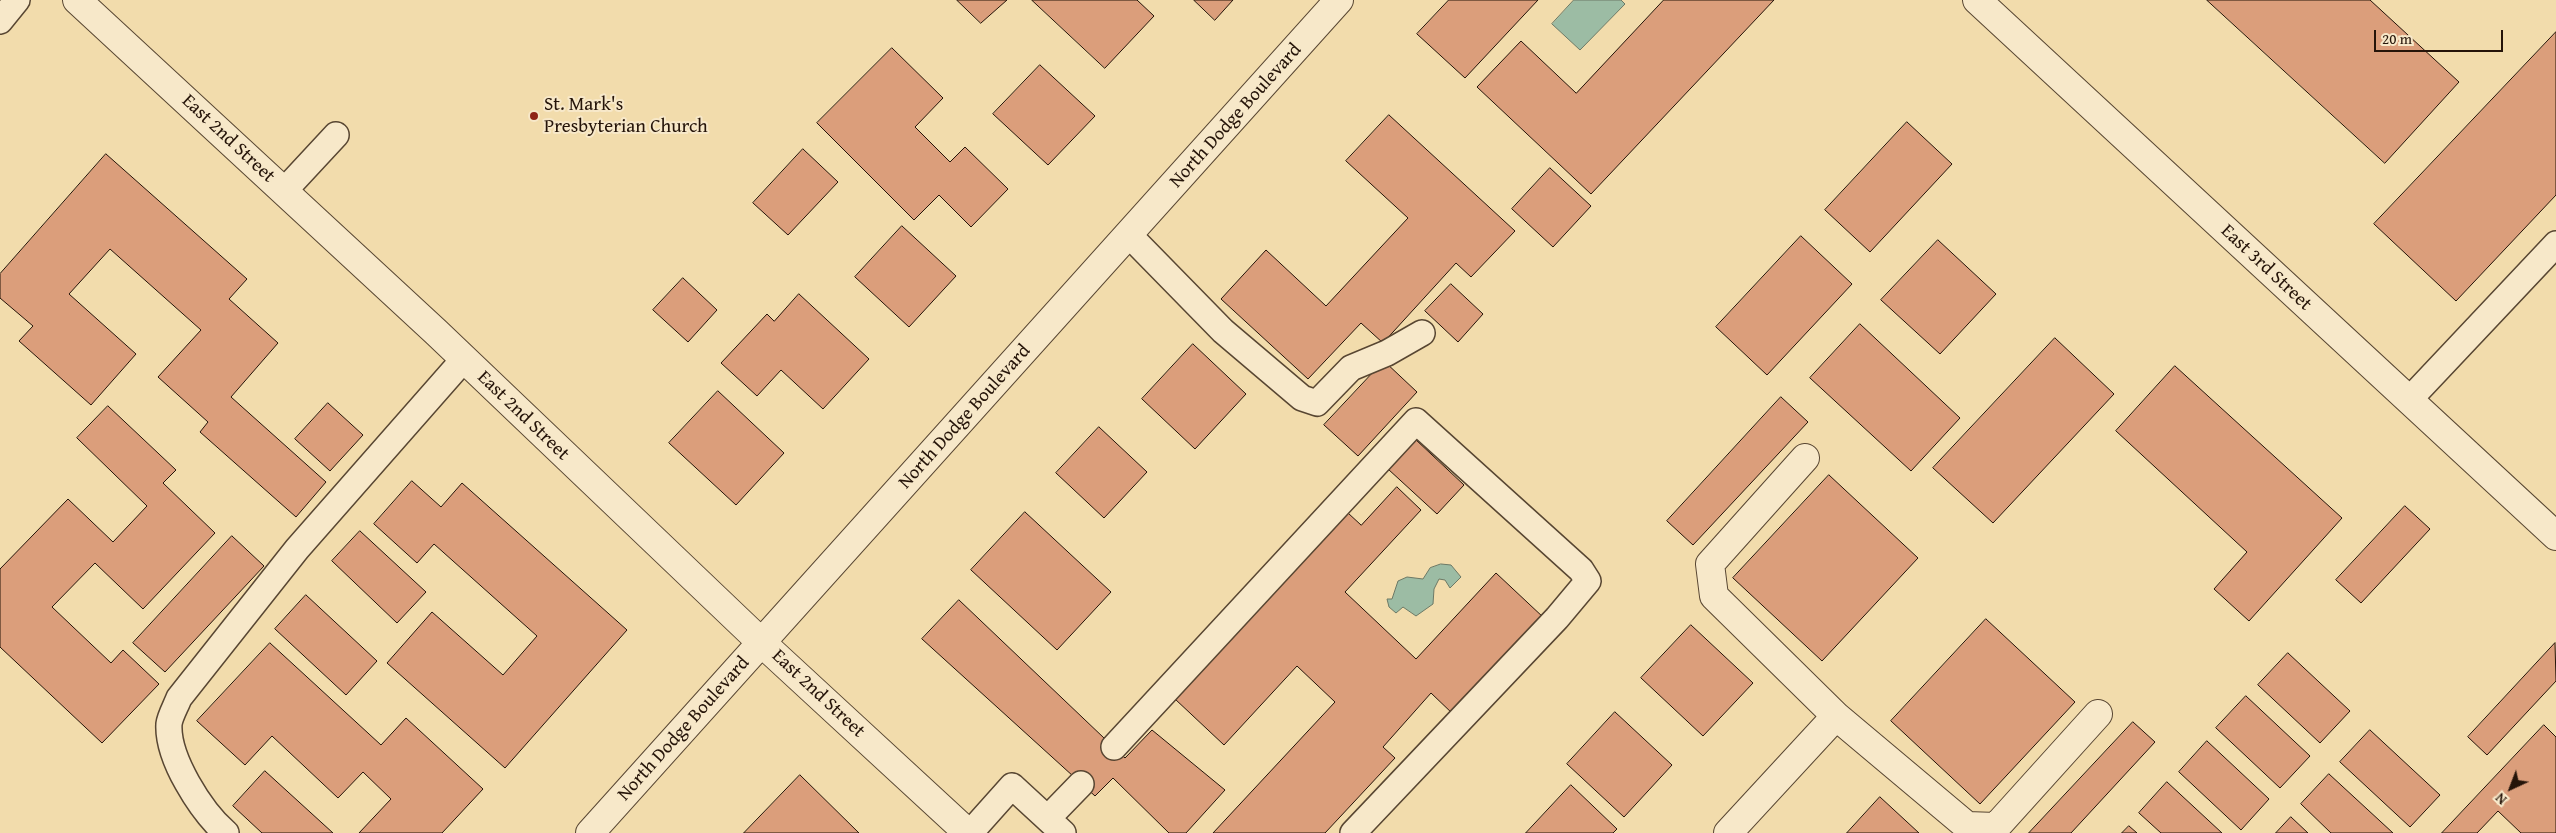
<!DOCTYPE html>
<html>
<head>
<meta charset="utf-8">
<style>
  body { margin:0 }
  #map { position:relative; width:2556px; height:833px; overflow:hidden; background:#f2dcac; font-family:"Gentium Book Plus",serif }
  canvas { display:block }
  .north { position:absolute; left:2486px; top:763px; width:50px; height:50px; -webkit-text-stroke:4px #f7e8c9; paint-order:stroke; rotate:223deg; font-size:14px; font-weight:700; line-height:20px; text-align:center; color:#251409 }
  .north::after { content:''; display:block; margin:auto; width:18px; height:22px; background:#251409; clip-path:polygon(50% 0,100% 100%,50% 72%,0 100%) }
  .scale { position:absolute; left:2374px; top:30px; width:129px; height:22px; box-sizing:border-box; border:2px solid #251409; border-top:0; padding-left:6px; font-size:15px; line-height:18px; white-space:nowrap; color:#251409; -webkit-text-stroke:4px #f7e8c9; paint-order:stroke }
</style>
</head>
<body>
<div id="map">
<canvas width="2556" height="833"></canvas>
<div class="north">N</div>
<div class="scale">20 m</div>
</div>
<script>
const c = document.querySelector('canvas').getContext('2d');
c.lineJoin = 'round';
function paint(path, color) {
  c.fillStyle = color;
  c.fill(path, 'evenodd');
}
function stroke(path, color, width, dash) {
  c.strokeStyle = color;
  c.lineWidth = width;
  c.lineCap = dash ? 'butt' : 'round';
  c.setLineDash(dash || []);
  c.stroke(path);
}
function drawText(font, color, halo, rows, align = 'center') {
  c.font = font + ' "Gentium Book Plus",serif';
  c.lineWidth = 4;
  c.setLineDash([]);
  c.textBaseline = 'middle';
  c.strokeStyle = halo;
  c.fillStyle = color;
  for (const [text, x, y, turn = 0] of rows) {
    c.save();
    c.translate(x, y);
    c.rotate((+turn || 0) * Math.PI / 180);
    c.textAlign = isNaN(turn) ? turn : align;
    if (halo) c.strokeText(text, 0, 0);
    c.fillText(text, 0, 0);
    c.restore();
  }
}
const water = new Path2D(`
  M1574 0H1621L1625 4 1580 50 1552 24Z
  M1441 564 1451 565 1461 577 1450 588 1445 580 1439 579 1434 589 1433 604 1416 616 1403 607 1396 613 1389 607 1387 599H1392L1398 581 1407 577 1423 579 1430 568Z`);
const building = new Path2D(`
  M957 0H1007L981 23Z
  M1032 0H1137L1154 16 1105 68Z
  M1194 0H1233L1215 20Z
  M1449 0H1538L1465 78 1417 34Z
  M1664 0H1774L1591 194 1477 87 1521 41 1576 93Z
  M2207 0H2370L2459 82 2385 163Z
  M2556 32V195L2456 301 2374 224Z
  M892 48 943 98 915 127 950 162 965 147 1008 189 971 227 939 195 914 220 817 123Z
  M1040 65 1095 116 1048 165 993 114Z
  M1389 115 1515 231 1471 277 1456 263 1383 343 1361 323 1308 379 1221 299 1266 250 1326 306 1408 218 1346 161Z
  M1907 122 1952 164 1870 252 1825 210Z
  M803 149 838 182 788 235 753 203Z
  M106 154 247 279 229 299 278 343 231 397 326 482 296 517 200 432 208 422 158 377 201 330 110 249 69 294 136 354 91 405 19 341 33 326 0 298V274Z
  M1550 168 1591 206 1553 247 1512 209Z
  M902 226 956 276 909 327 855 277Z
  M1801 236 1852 284 1767 375 1716 327Z
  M1938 240 1996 294 1940 354 1881 300Z
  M683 278 717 310 688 342 653 310Z
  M1451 284 1483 314 1458 342 1425 311Z
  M799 294 869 359 823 409 781 370 757 396 721 363 767 314 774 321Z
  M1860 324 1960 418 1911 471 1810 378Z
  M2055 338 2114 394 1993 523 1933 468Z
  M1193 344 1246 394 1195 449 1142 399Z
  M1384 361 1417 392 1358 456 1324 425Z
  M2175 366 2342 518 2249 621 2214 589 2247 552 2116 431Z
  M718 391 784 453 736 505 669 443Z
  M1781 397 1808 422 1693 545 1667 521Z
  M328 403 363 435 330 471 295 439Z
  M108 406 176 470 163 483 215 533 143 609 95 563 52 607 111 663 123 650 159 684 102 743 0 647V569L68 499 113 542 147 506 77 438Z
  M1099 427 1147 472 1104 518 1056 473Z
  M1415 439 1464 485 1437 514 1388 469Z
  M1829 475 1918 558 1822 661 1733 578Z
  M412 481 441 507 462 483 627 630 505 768 387 663 432 612 503 675 537 636 434 544 417 563 374 524Z
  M1397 487 1421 510 1345 592 1416 659 1496 573 1544 618 1454 715 1431 693 1383 747 1395 758 1325 833H1213L1335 702 1297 666 1224 745 1175 699 1348 513 1361 525Z
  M2405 506 2430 529 2361 603 2336 580Z
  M1025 512 1111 592 1057 650 971 570Z
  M360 531 426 592 397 623 332 561Z
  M232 536 264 566 165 672 133 643Z
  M306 595 377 661 346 695 275 629Z
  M959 600 1125 758 1152 730 1225 790 1186 833H1169L1113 778 1095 796 922 639Z
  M1986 619 2075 702 1980 804 1891 721Z
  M1691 625 1753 683 1703 736 1641 678Z
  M270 643 381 745 406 718 483 789 442 833H359L391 799 363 772 338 798 272 736 245 765 197 721Z
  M2555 643 2556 681 2487 755 2468 737Z
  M2288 653 2350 711 2320 743 2258 685Z
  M2246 696 2310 756 2280 788 2216 728Z
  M1615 712 1672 765 1624 817 1567 764Z
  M2133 722 2155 742 2071 833H2029Z
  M2544 725 2556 737V833H2521L2498 811 2477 833H2442Z
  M2370 730 2440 795 2410 827 2340 762Z
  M2207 741 2269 799 2241 830 2179 772Z
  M265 771 333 833H262L233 806Z
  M2329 774 2393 833H2331L2301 804Z
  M800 775 859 833H744Z
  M2167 782 2222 833H2161L2139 813Z
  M1571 785 1617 829 1613 833H1526Z
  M1880 797 1919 833H1847Z
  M2291 817 2308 833H2276Z
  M2129 826 2137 833H2122Z`);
const lane = new Path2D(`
  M0 21 17 0
  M284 191 336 135
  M1129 235 1223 331 1302 398 1317 403 1351 368 1387 353 1422 333
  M2409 400 2556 244
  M1114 747 1416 421 1581 570 1588 581 1557 618 1353 833
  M1048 818 1081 784
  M226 833C201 811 167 758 169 724 170 716 176 706 179 698L297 549 464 359
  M970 833 1012 786 1063 833`);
const street = new Path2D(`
  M77 0 436 332 762 643 968 833
  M1977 0 2556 536
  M1805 458 1710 564 1714 596 1836 716 1967 826 1996 827 2098 714
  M590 833 1339 0
  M1728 833 1836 716`);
const markers = [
  [534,116,5,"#8f2418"]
];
const poiNames = [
  ["St. Mark's",544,105],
  ["Presbyterian Church",544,127]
];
const streetNames = [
  ["North Dodge Boulevard",1236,116,-48],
  ["East 2nd Street",228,139,43],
  ["East 3rd Street",2266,268,43],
  ["East 2nd Street",523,416,44],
  ["North Dodge Boulevard",965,417,-48],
  ["East 2nd Street",818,694,43],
  ["North Dodge Boulevard",684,729,-48]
];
paint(water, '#9cbca4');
stroke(water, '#6c7966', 1);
paint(building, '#db9e7b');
stroke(building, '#251409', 1);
stroke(lane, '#584632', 28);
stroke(street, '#584632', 30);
stroke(lane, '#f7e8c9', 25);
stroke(street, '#f7e8c9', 28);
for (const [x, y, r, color] of markers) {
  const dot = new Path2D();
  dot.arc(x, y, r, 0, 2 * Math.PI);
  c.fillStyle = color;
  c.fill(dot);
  stroke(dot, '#f7e8c9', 2);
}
drawText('19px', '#251409', '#f7e8c9', poiNames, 'left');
drawText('19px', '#251409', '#f7e8c9', streetNames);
</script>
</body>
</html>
